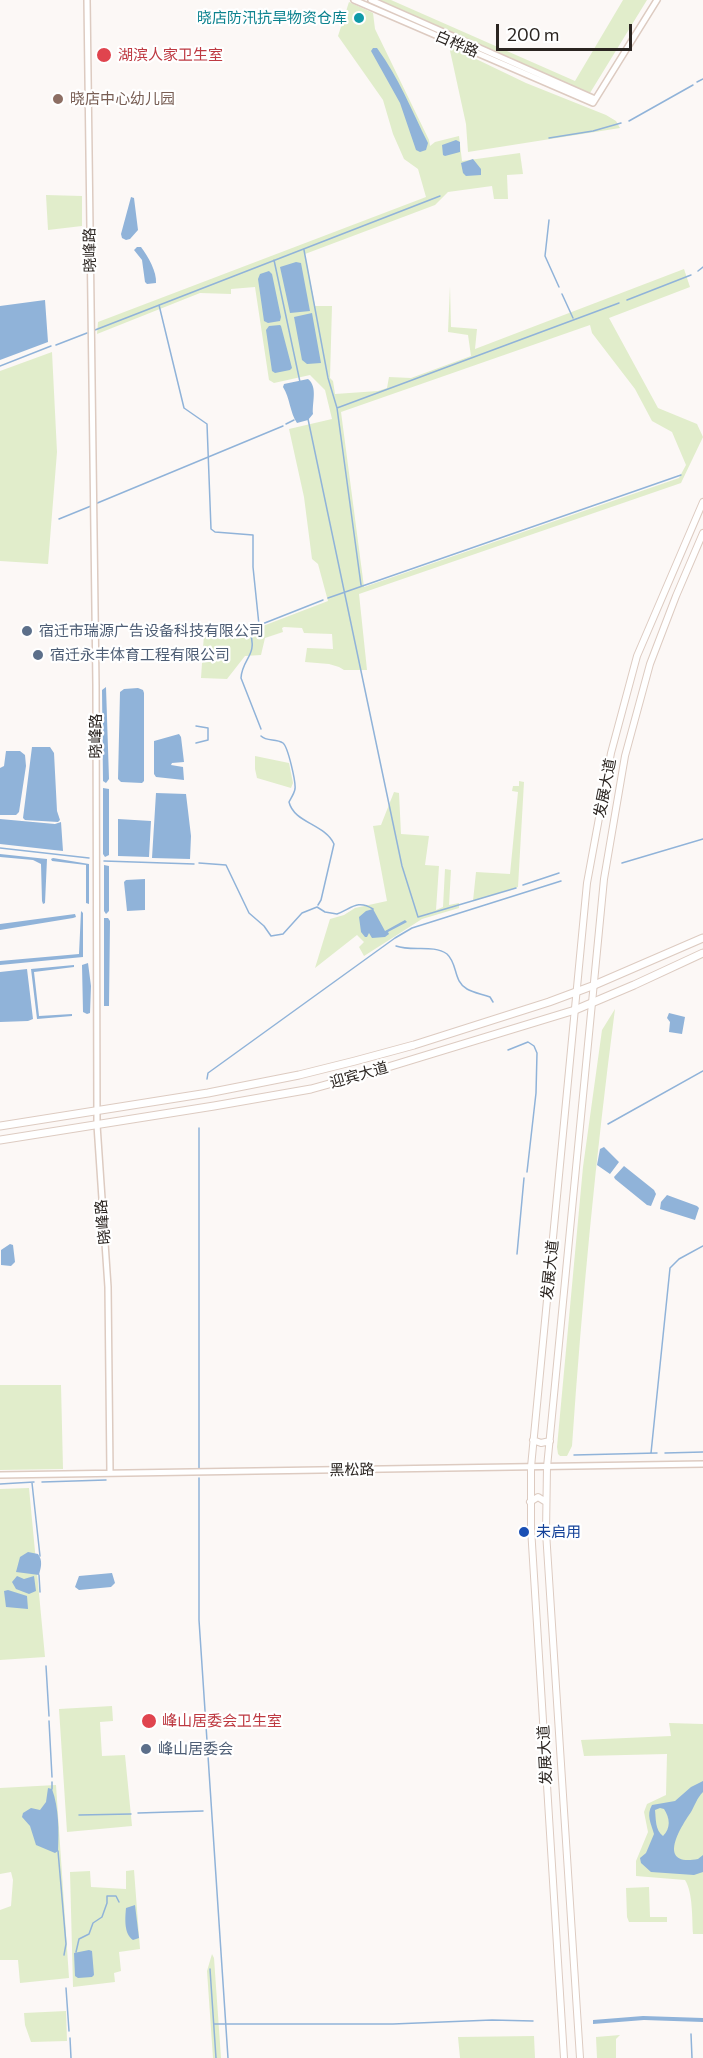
<!DOCTYPE html>
<html>
<head>
<meta charset="utf-8">
<style>
  body { margin:0 }
  #map { position:relative; width:703px; height:2058px; overflow:hidden; background:#fcf8f6; font-family:Commissioner,sans-serif }
  canvas { display:block }
  .scale { position:absolute; left:496px; top:24px; width:136px; height:27px; box-sizing:border-box; border:3px solid #2b2521; border-top:0; padding-left:8px; font-size:18px; line-height:21px; white-space:nowrap; color:#2b2521; -webkit-text-stroke:4px #fff; paint-order:stroke }
</style>
</head>
<body>
<div id="map">
<canvas width="703" height="2058"></canvas>
<div class="scale">200 m</div>
</div>
<script>
const c = document.querySelector('canvas').getContext('2d');
c.lineJoin = 'round';
function paint(path, color) {
  c.fillStyle = color;
  c.fill(path, 'evenodd');
}
function stroke(path, color, width, dash) {
  c.strokeStyle = color;
  c.lineWidth = width;
  c.lineCap = dash ? 'butt' : 'round';
  c.setLineDash(dash || []);
  c.stroke(path);
}
function drawText(font, color, halo, rows, align = 'center') {
  c.font = font + ' Commissioner,"Noto Sans SC",sans-serif';
  c.lineWidth = 4.5;
  c.setLineDash([]);
  c.textBaseline = 'middle';
  c.strokeStyle = halo;
  c.fillStyle = color;
  for (const [text, x, y, turn = 0] of rows) {
    c.save();
    c.translate(x, y);
    c.rotate((+turn || 0) * Math.PI / 180);
    c.textAlign = isNaN(turn) ? turn : align;
    if (halo) c.strokeText(text, 0, 0);
    c.fillText(text, 0, 0);
    c.restore();
  }
}
const green = new Path2D(`
  M378 0H391L575 81 623 0H647L590 93Z
  M349 2 373 13 375 29 429 140 430 146 435 142 459 136 462 161 520 153 523 174 507 175 508 199H494L492 186 448 192 435 205 305 254 315 306H332L330 378 333 381 335 394 378 391 387 388 389 377 411 378 471 356 468 335 448 332 450 286 451 327 477 329 475 349 684 269 690 287 609 318 658 408 697 424 703 437 681 483 359 594 367 670H344L339 667 329 664 305 662 307 648 333 649 332 634 304 633 302 628 284 627 282 628 283 632 265 638 261 655 245 656 227 679 201 678 204 634 246 635 254 632 255 629 328 601 318 564 312 559 304 497 289 429 332 419 325 390 310 375 274 383 269 380 255 287 231 289V294L200 293 97 334 98 322 426 197 418 169 404 159 393 134 383 100 338 36ZM590 325 592 333 635 389 652 421 672 432 686 465 679 478 364 587 341 412Z
  M449 46 526 83 606 115 616 121 620 128 468 152 466 124Z
  M46 195 82 196V226L48 230Z
  M52 352 57 452 48 564 0 561V371Z
  M255 756 289 763 293 783 291 788 257 778 255 769Z
  M519 781 524 782 518 887 473 901 476 872 510 874 518 792 512 791 513 786H519Z
  M394 792 399 793 401 834 429 836 425 865 439 866 436 910 443 907 445 869 451 870 449 905 459 903V908L422 919 364 956 359 947 364 942 357 935 315 968 330 919 344 915 355 908 387 901 373 826 381 825Z
  M615 1009C596 1154 582 1300 572 1446L567 1456H560L558 1454 557 1447 583 1167 602 1030Z
  M0 1385H61L63 1469 0 1470Z
  M29 1488 45 1657 0 1660V1489Z
  M112 1706 113 1721 100 1722 102 1756 125 1755 132 1826 67 1832 59 1709Z
  M669 1723 703 1724V1934H693C692 1919 693 1892 685 1880L636 1876V1861L648 1832 644 1812 647 1804 666 1795 667 1754 584 1756 581 1740 671 1736Z
  M56 1785 69 1978 20 1983 18 1960H0V1910L11 1906 13 1880 11 1872 0 1874V1788Z
  M134 1870 140 1949 119 1952 121 1971 114 1973 115 1982 73 1987 70 1872 90 1871 91 1887 126 1889V1871Z
  M649 1887 650 1917H667V1922H629L627 1917 626 1888Z
  M212 1954 214 1958 221 2058H213L207 1971Z
  M66 2011 67 2041 31 2042 25 2025 24 2013Z
  M620 2035 616 2039V2058H597L596 2037Z
  M534 2036 535 2058H460L458 2037Z`);
const water = new Path2D(`
  M373 48H377C399 78 411 109 428 143L426 150 420 152 416 150 400 103 371 51Z
  M456 140 460 142V152L445 156 443 155 442 145Z
  M473 159 481 169V175L466 176 463 173 461 163Z
  M131 197 134 198 138 230 130 239 126 240 122 238 121 234Z
  M137 247H141C148 256 157 272 156 283L147 284 145 282 142 260 134 250Z
  M296 262 301 263 310 311 290 313 280 267Z
  M269 271 272 274 281 317 280 321 268 323 264 321 258 279 260 274Z
  M45 300 48 342 0 360V306Z
  M312 313 321 363 307 364 302 360 294 317Z
  M280 325 281 326 292 368 290 370 275 373 272 371 266 330 269 326Z
  M308 379C318 387 312 402 313 414L308 420 297 423C290 413 290 398 283 387L284 384Z
  M106 687 109 779 106 783 103 781 102 690Z
  M138 688 143 690 144 693V781L142 783 121 782 118 779 120 692 124 689Z
  M179 734 181 737 184 762 172 763 171 765 183 767 184 780 156 777 154 774V741Z
  M32 747H50L54 753 57 811 60 820 58 822 25 820 23 818Z
  M6 751H20L25 755 26 766 19 812 16 815H0V768L4 766Z
  M103 788 109 789V855L105 857 103 854Z
  M156 793 186 794 191 836 190 859 152 858Z
  M0 819 55 824 61 822 63 851 0 844Z
  M118 819 151 821 149 857 118 856Z
  M0 854 47 859 45 903 43 904 42 901 41 864 33 860 0 857Z
  M53 858 89 864V904L86 903V865L52 861 51 859Z
  M104 865 109 866V911L106 914 104 911Z
  M145 879V910L127 911 124 882 126 880Z
  M373 909 385 931 405 920 407 922 388 932 389 934 385 937 372 938 369 933 367 937H365L361 932 359 917 366 911Z
  M81 911 83 913V957L0 965V961L79 954Z
  M75 914 76 917 73 918 0 930V924Z
  M104 918H108L110 921 109 1006H104Z
  M88 963 91 986 90 1013 87 1014 83 1012 82 965Z
  M74 965V967L34 972 39 1016 72 1014V1016L37 1019 31 969Z
  M27 969 33 1019 28 1021 0 1022V972Z
  M669 1013 685 1017 682 1034 669 1032 670 1022 667 1018Z
  M604 1147 619 1162 610 1174 597 1165 600 1149Z
  M624 1166 654 1190 656 1194 651 1206 647 1205 615 1179 614 1177Z
  M667 1195 697 1206 699 1208 695 1220 660 1209 661 1202Z
  M10 1244 13 1245 15 1262 11 1266 1 1265V1250Z
  M28 1552 38 1554C43 1561 41 1567 39 1575L16 1572 20 1557Z
  M112 1573 115 1583 111 1587 79 1590 75 1587 79 1576Z
  M17 1576 24 1579 34 1576 36 1591 29 1594 16 1589 12 1582Z
  M8 1590 27 1596 28 1609 6 1607 4 1591Z
  M703 1781V1792C697 1798 695 1805 691 1812 680 1828 656 1867 698 1859L703 1855V1872L694 1875 651 1872 641 1863 640 1858 646 1853 654 1834C651 1823 646 1815 652 1805L675 1801 691 1787ZM660 1808 664 1809C670 1818 671 1828 663 1836 655 1830 656 1819 655 1810Z
  M48 1788 52 1789C59 1808 59 1831 58 1851L55 1853 36 1845 30 1826 22 1817 23 1813 31 1808 40 1810 46 1802Z
  M135 1905 139 1938 133 1940C124 1934 125 1919 126 1908Z
  M89 1950 92 1951 94 1975 92 1977 78 1978 75 1976 74 1953Z
  M643 2016 703 2018V2022L644 2020 593 2024V2020Z`);
const stream = new Path2D(`
  M697 82 703 79
  M629 121 693 85
  M549 138 593 131 621 123
  M549 220 545 256 559 287
  M304 250 328 378 337 408 361 585
  M274 260 300 382
  M698 271 703 267
  M562 294 573 318
  M627 300 691 275
  M159 305 184 408 207 424 211 529 215 532 253 535V567L259 625
  M95 330 440 196
  M56 345 87 333
  M0 366 51 346
  M337 408 619 303
  M308 419 402 866 418 917 516 888
  M286 424 294 420
  M95 504 283 426
  M59 519 91 506
  M328 598 681 475
  M261 729 241 678C242 658 258 656 250 632L252 628 323 600
  M261 736C267 742 276 738 283 743 288 747 296 782 295 789 294 794 291 798 289 802 294 823 325 824 334 844L321 900 318 905
  M196 743 208 740V728L196 726
  M0 848 89 858
  M104 861 194 864
  M199 863 226 865 249 913 264 926 271 936 283 934 302 913 317 907 325 912 337 914C351 909 357 899 373 909
  M622 863 703 839
  M523 885 559 873
  M396 946C412 952 433 944 447 954 458 964 453 981 467 989 474 993 482 994 490 997L493 1002
  M508 1050 528 1042 534 1046 537 1053 536 1093 527 1172
  M207 1079 208 1073 395 938 412 928 561 881
  M608 1124 703 1071
  M517 1254 524 1178
  M651 1453 670 1268 679 1259 703 1246
  M665 1453 703 1452
  M574 1455 657 1453
  M199 1469V1128
  M199 1478V1620L228 2058
  M42 1482 106 1480
  M32 1483 40 1556
  M0 1484 34 1482
  M39 1575 40 1592
  M46 1666 49 1716
  M49 1721 52 1777
  M52 1782V1789
  M138 1813 203 1811
  M79 1815 131 1814
  M58 1851 66 1944 64 1955
  M76 1952 79 1939 89 1934 93 1923 102 1917 107 1903V1896H116L119 1902
  M210 1969 216 2058
  M66 1988 69 2031
  M214 2024H393L492 2020 533 2021
  M691 2034 692 2058
  M70 2038 71 2058`);
const secondary = new Path2D(`
  M87 0 96 685 97 1125 108 1287 110 1472
  M354 0 593 103 657 0
  M371 0 595 99
  M0 1475 703 1464`);
const primary = new Path2D(`
  M533 1440 541 1443 550 1441
  M530 1502 538 1497 546 1502
  M564 2058 531 1528V1467L587 883 611 753 637 656 703 502
  M580 2058 546 1532 547 1467 604 879 625 756 650 664 676 596 703 533`);
const highway = new Path2D(`
  M0 1126 208 1093 299 1075 355 1061 414 1045 549 1002 592 986 703 938
  M0 1140 214 1106 311 1089 365 1074 575 1010 634 985 703 953`);
const markers = [
  [359,18,6,"#0f9aa8"],
  [104,55,8,"#e0444e"],
  [58,99,6,"#8d6e63"],
  [27,631,6,"#5c6f8a"],
  [38,655,6,"#5c6f8a"],
  [524,1532,6,"#1a4fb4"],
  [149,1721,8,"#e0444e"],
  [146,1749,6,"#5c6f8a"]
];
const cultureNames = [
  ["晓店防汛抗旱物资仓库",347,18]
];
const streetNames = [
  ["白桦路",457,44,23],
  ["晓峰路",90,250,-91],
  ["晓峰路",96,736,-90],
  ["发展大道",605,788,-79],
  ["迎宾大道",359,1075,-16],
  ["晓峰路",103,1222,-95],
  ["发展大道",550,1270,-84],
  ["黑松路",352,1470,-1],
  ["发展大道",545,1755,-93]
];
const healthNames = [
  ["湖滨人家卫生室",118,55],
  ["峰山居委会卫生室",162,1721]
];
const educationNames = [
  ["晓店中心幼儿园",70,99]
];
const serviceNames = [
  ["宿迁市瑞源广告设备科技有限公司",39,631],
  ["宿迁永丰体育工程有限公司",50,655],
  ["峰山居委会",158,1749]
];
const transitNames = [
  ["未启用",536,1532]
];
paint(green, '#e1edcb');
paint(water, '#90b3d9');
stroke(stream, '#90b3d9', 1.5);
stroke(secondary, '#ddcbc1', 8);
stroke(primary, '#ddcbc1', 8);
stroke(highway, '#ddcbc1', 9);
stroke(secondary, '#fff', 5);
stroke(primary, '#fff', 6);
stroke(highway, '#fff', 7);
for (const [x, y, r, color] of markers) {
  const dot = new Path2D();
  dot.arc(x, y, r, 0, 2 * Math.PI);
  c.fillStyle = color;
  c.fill(dot);
  stroke(dot, '#fff', 2);
}
drawText('15px', '#0d838f', '#fff', cultureNames, 'right');
drawText('15px', '#2b2521', '#fff', streetNames);
drawText('15px', '#be3a42', '#fff', healthNames, 'left');
drawText('15px', '#785e54', '#fff', educationNames, 'left');
drawText('15px', '#4e5e75', '#fff', serviceNames, 'left');
drawText('15px', '#164399', '#fff', transitNames, 'left');
</script>
</body>
</html>
